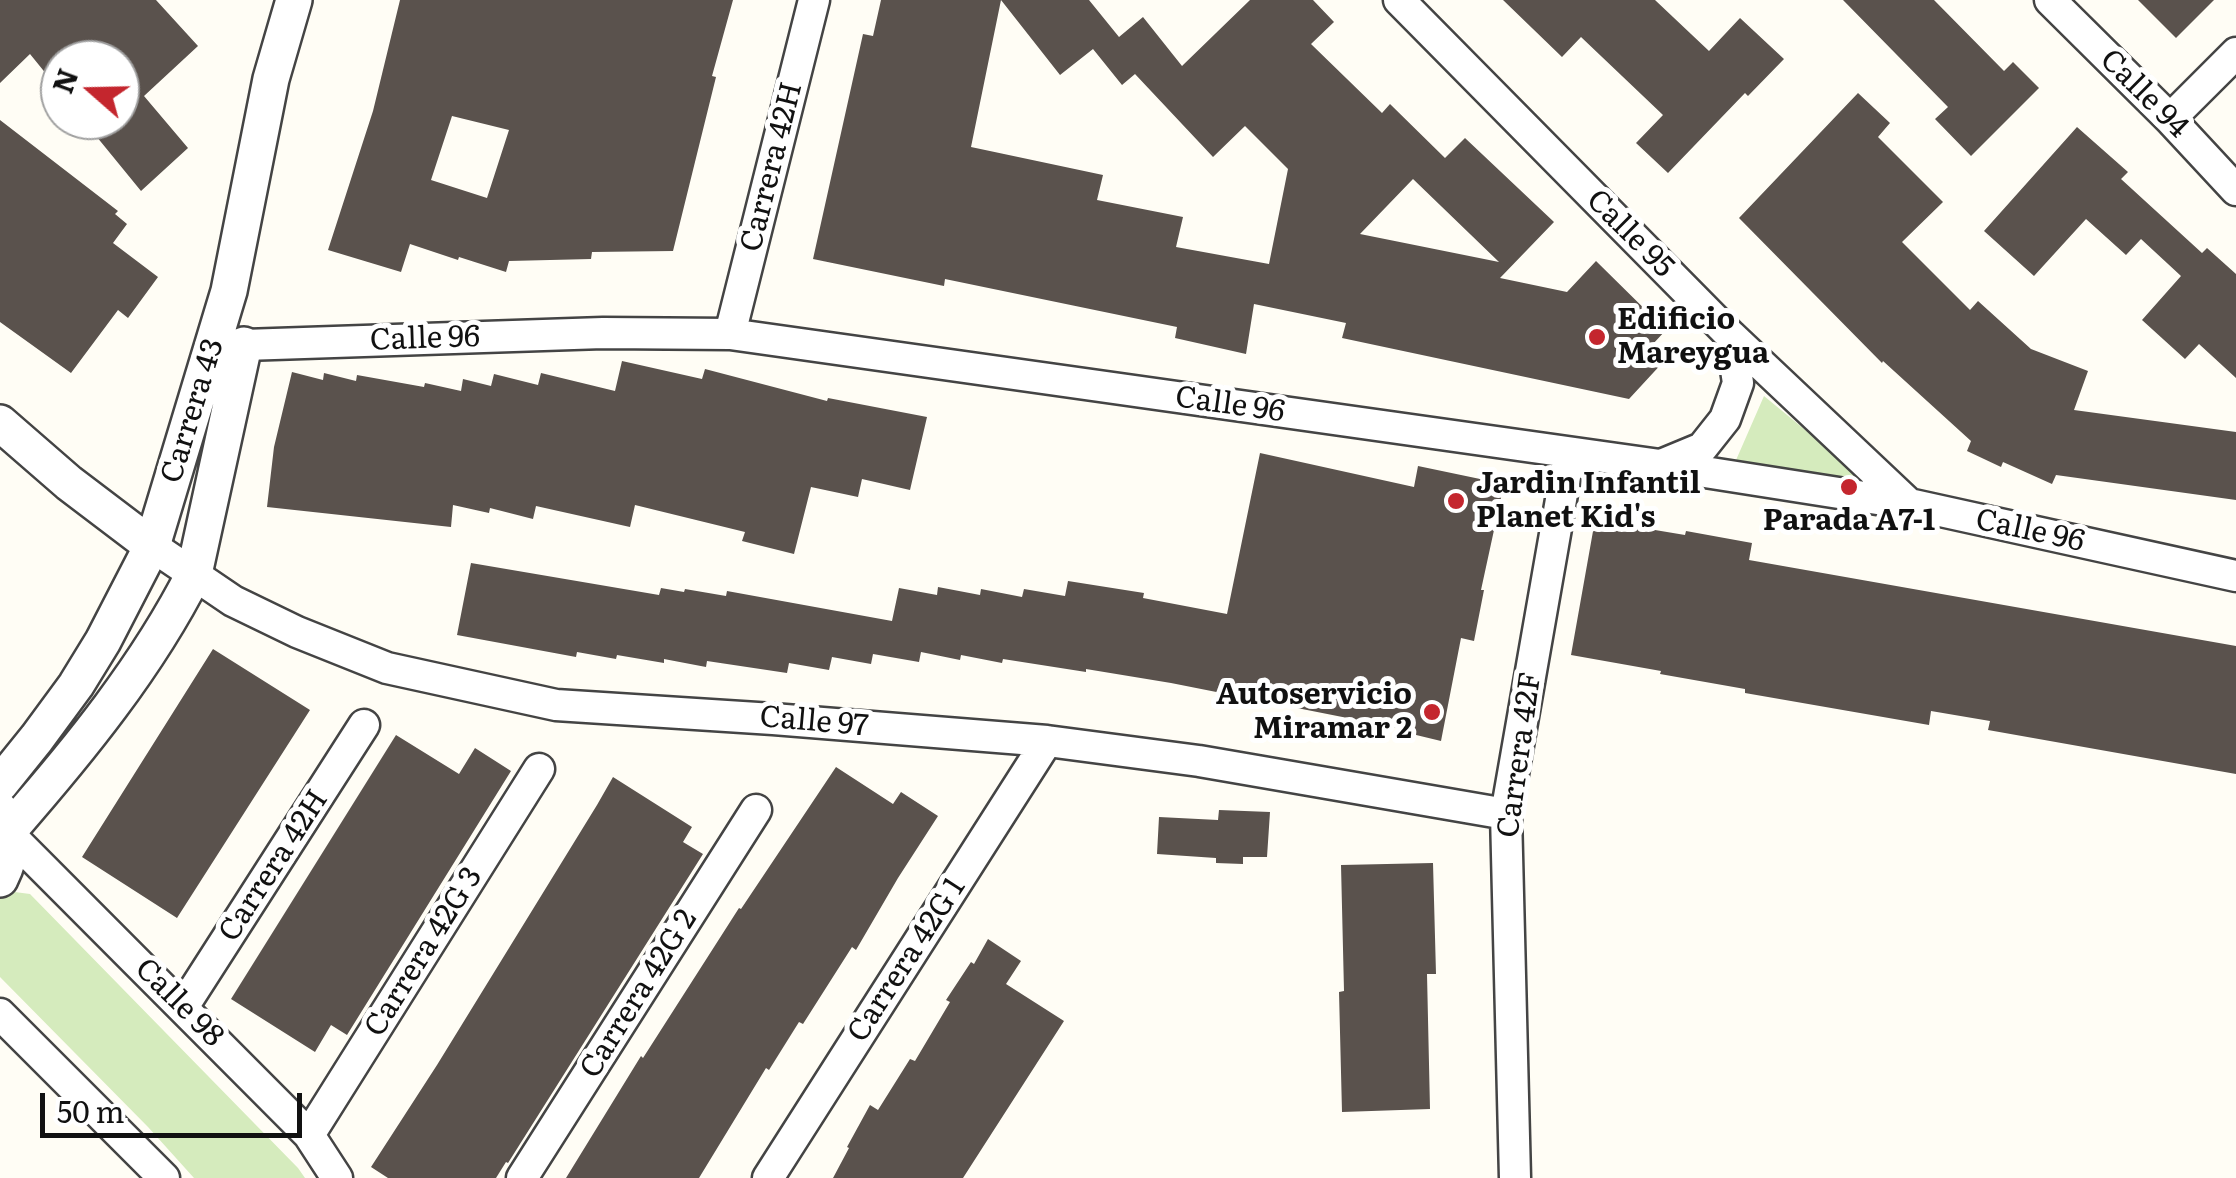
<!DOCTYPE html>
<html>
<head>
<meta charset="utf-8">
<style>
  body { margin:0 }
  #map { position:relative; width:2236px; height:1178px; overflow:hidden; background:#fffdf5; font-family:Literata,serif }
  canvas { display:block }
  .north { position:absolute; left:40px; top:40px; width:100px; height:100px; box-sizing:border-box; background:#fff; border:2px solid #a0a0a0; border-radius:50%; rotate:290deg; font-size:28px; font-weight:700; line-height:40px; text-align:center; color:#111 }
  .north::after { content:''; display:block; margin:auto; width:35px; height:45px; background:#c4262e; clip-path:polygon(50% 0,100% 100%,50% 72%,0 100%) }
  .scale { position:absolute; left:40px; top:1093px; width:262px; height:45px; box-sizing:border-box; border:5px solid #111; border-top:0; padding-left:12px; font-size:30px; line-height:35px; white-space:nowrap; color:#111; -webkit-text-stroke:8px #fff; paint-order:stroke }
</style>
</head>
<body>
<div id="map">
<canvas width="2236" height="1178"></canvas>
<div class="north">N</div>
<div class="scale">50 m</div>
</div>
<script>
const c = document.querySelector('canvas').getContext('2d');
c.lineJoin = 'round';
function paint(path, color) {
  c.fillStyle = color;
  c.fill(path, 'evenodd');
}
function stroke(path, color, width, dash) {
  c.strokeStyle = color;
  c.lineWidth = width;
  c.lineCap = dash ? 'butt' : 'round';
  c.setLineDash(dash || []);
  c.stroke(path);
}
function drawText(font, color, halo, rows, align = 'center') {
  c.font = font + ' Literata,serif';
  c.lineWidth = 10;
  c.setLineDash([]);
  c.textBaseline = 'middle';
  c.strokeStyle = halo;
  c.fillStyle = color;
  for (const [text, x, y, turn = 0] of rows) {
    c.save();
    c.translate(x, y);
    c.rotate((+turn || 0) * Math.PI / 180);
    c.textAlign = isNaN(turn) ? turn : align;
    if (halo) c.strokeText(text, 0, 0);
    c.fillText(text, 0, 0);
    c.restore();
  }
}
const green = new Path2D(`
  M1764 396 1866 480 1733 467Z
  M7 891 30 894 298 1168 305 1178H194L148 1127 0 977V894Z`);
const building = new Path2D(`
  M0 0H156L198 46 144 96 188 148 141 191 83 120H120V60H60V91L30 54 0 83Z
  M400 0H733L712 76 716 77 673 251 592 252 591 259 509 261 506 272 459 257 458 260 410 244 401 272 328 250 373 111ZM452 116 509 130 487 198 431 180Z
  M881 0H1001L971 147 1103 175 1097 200 1183 217 1176 247 1269 264 1288 169 1245 126 1213 157 1135 74 1122 85 1093 49 1060 75 1001 0H1089L1119 37 1143 17 1182 66 1250 0H1313L1334 22 1311 44 1382 113 1390 104 1445 158 1465 138 1554 222 1500 278 1567 292 1596 261 1666 330 1652 345 1665 360 1629 399 1342 338 1346 323 1254 304 1246 354 1175 338 1177 327 945 279 944 286 813 259 863 34 873 36ZM1413 179 1499 262 1360 234Z
  M1503 0H1655L1709 51 1740 18 1784 59 1748 96 1745 93 1668 173 1636 143 1663 115 1581 37 1562 57Z
  M1843 0H1934L2004 71 2013 62 2039 88 1971 156 1935 119 1948 107Z
  M2138 0H2214L2176 38Z
  M1858 93 1890 123 1878 137 1943 202 1902 242 1970 310 1978 301 2031 349 2088 371 2074 410 2236 432V500L2056 475 2052 484 2003 462 2001 467 1967 451 1971 441 1883 361 1882 363 1739 218Z
  M0 120 118 211 115 214 127 224 113 243 158 277 128 318 118 310 71 373 0 322Z
  M2077 127 2128 172 2121 179 2202 253 2207 248 2236 274V378L2199 344 2185 359 2142 320 2181 276 2141 239 2126 255 2086 219 2034 276 1984 231Z
  M622 361 702 379 705 369 827 401 828 398 927 417 910 490 862 479 858 497 811 487 794 554 742 541 745 532 635 505 630 527 536 506 533 519 490 508 489 513 453 505 451 527 267 507 274 447 292 372 323 380 324 373 356 381 357 375 424 387 425 383 461 391 463 379 491 386 494 374 538 385 541 373 615 391Z
  M1260 453 1414 487 1418 466 1504 484 1481 590H1484L1474 641 1461 638 1441 741 1412 734 1413 731 1171 683 1086 669V672L1003 659 1002 663 961 655 960 660 921 652 919 662 873 654 871 664 832 657 829 670 789 663 787 673 707 661 706 667 664 659V663L617 655 616 659 577 652 576 657 457 635 471 563 659 595 661 588 684 592 685 589 726 596 727 591 892 621 899 588 937 595 938 587 980 595 981 589 1022 597 1024 589 1065 596 1068 581 1144 593 1143 598 1227 614Z
  M1595 520 1685 535 1686 531 1752 543 1749 560 2236 646V774L1988 730 1990 721 1931 711 1929 725 1745 693V689L1660 674 1661 671 1571 655Z
  M213 649 310 710 177 918 82 857Z
  M396 735 459 774 475 748 511 771 347 1035 331 1025 315 1052 231 999Z
  M836 767 893 804 901 792 938 816 898 878 856 950 852 947 803 1024 799 1022 769 1070 766 1068 699 1178H566L641 1056 643 1058 739 908 741 909Z
  M613 777 692 827 683 842 703 854 508 1163 506 1162 496 1178H388L371 1167 437 1065 597 805Z
  M1219 810 1270 812 1267 857H1243V864L1216 863V858L1157 854 1159 817 1218 820Z
  M1433 863 1436 974H1427L1430 1109 1342 1112 1339 992 1344 991 1341 865Z
  M988 939 1021 961 1006 984 1064 1021 963 1178H833L849 1148 847 1147 870 1105 878 1110 910 1059 915 1061 950 1002 946 1000 971 962 974 964Z`);
const minor = new Path2D(`
  M1399 0 1731 336 1909 504
  M2050 0 2170 119 2236 190
  M2170 119 2236 53
  M730 334 814 0
  M219 344 244 345 603 333 730 334 1660 465 1909 504 2236 576
  M1661 465 1702 448 1725 419 1738 383 1731 336
  M152 546 233 601 297 632 387 668 556 705 773 719 1047 741 1199 761 1506 814
  M12 837 309 1135 337 1178
  M183 1007 364 725
  M0 1014 164 1178
  M309 1135 539 769
  M522 1178 756 810
  M768 1178 1047 741
  M1515 1178 1506 814 1569 454`);
const tertiary = new Path2D(`
  M0 423 69 483 152 546
  M0 784 37 738 76 685 103 641 152 546 229 291 271 79 294 0
  M0 810C15 832 12 855 0 879
  M11 828C79 750 147 667 194 574L244 345`);
const markers = [
  [1597,337,10,"#c4262e"],
  [1849,487,10,"#c4262e"],
  [1456,501,10,"#c4262e"],
  [1432,712,10,"#c4262e"]
];
const streetNames = [
  ["Calle 94",2144,94,45],
  ["Carrera 42H",772,167,-76],
  ["Calle 95",1630,234,45],
  ["Calle 96",425,339,-2],
  ["Calle 96",1230,405,8],
  ["Carrera 43",193,411,-73],
  ["Calle 96",2030,531,12],
  ["Calle 97",814,722,5],
  ["Carrera 42F",1520,755,-82],
  ["Carrera 42H",274,866,-57],
  ["Carrera 42G 3",424,952,-58],
  ["Carrera 42G 1",907,960,-57],
  ["Carrera 42G 2",639,994,-58],
  ["Calle 98",179,1003,45]
];
const poiNames = [
  ["Edificio",1617,320],
  ["Mareygua",1617,354],
  ["Jardin Infantil",1476,484],
  ["Planet Kid's",1476,518],
  ["Parada A7-1",1849,521,"center"],
  ["Autoservicio",1412,695,"right"],
  ["Miramar 2",1412,729,"right"]
];
paint(green, '#d5ebbd');
paint(building, '#5a524d');
stroke(minor, '#444', 35);
stroke(tertiary, '#444', 40);
stroke(minor, '#fff', 30);
stroke(tertiary, '#fff', 35);
for (const [x, y, r, color] of markers) {
  const dot = new Path2D();
  dot.arc(x, y, r, 0, 2 * Math.PI);
  c.fillStyle = color;
  c.fill(dot);
  stroke(dot, '#fff', 4);
}
drawText('30px', '#111', '#fff', streetNames);
drawText('bold 30px', '#111', '#fff', poiNames, 'left');
</script>
</body>
</html>
